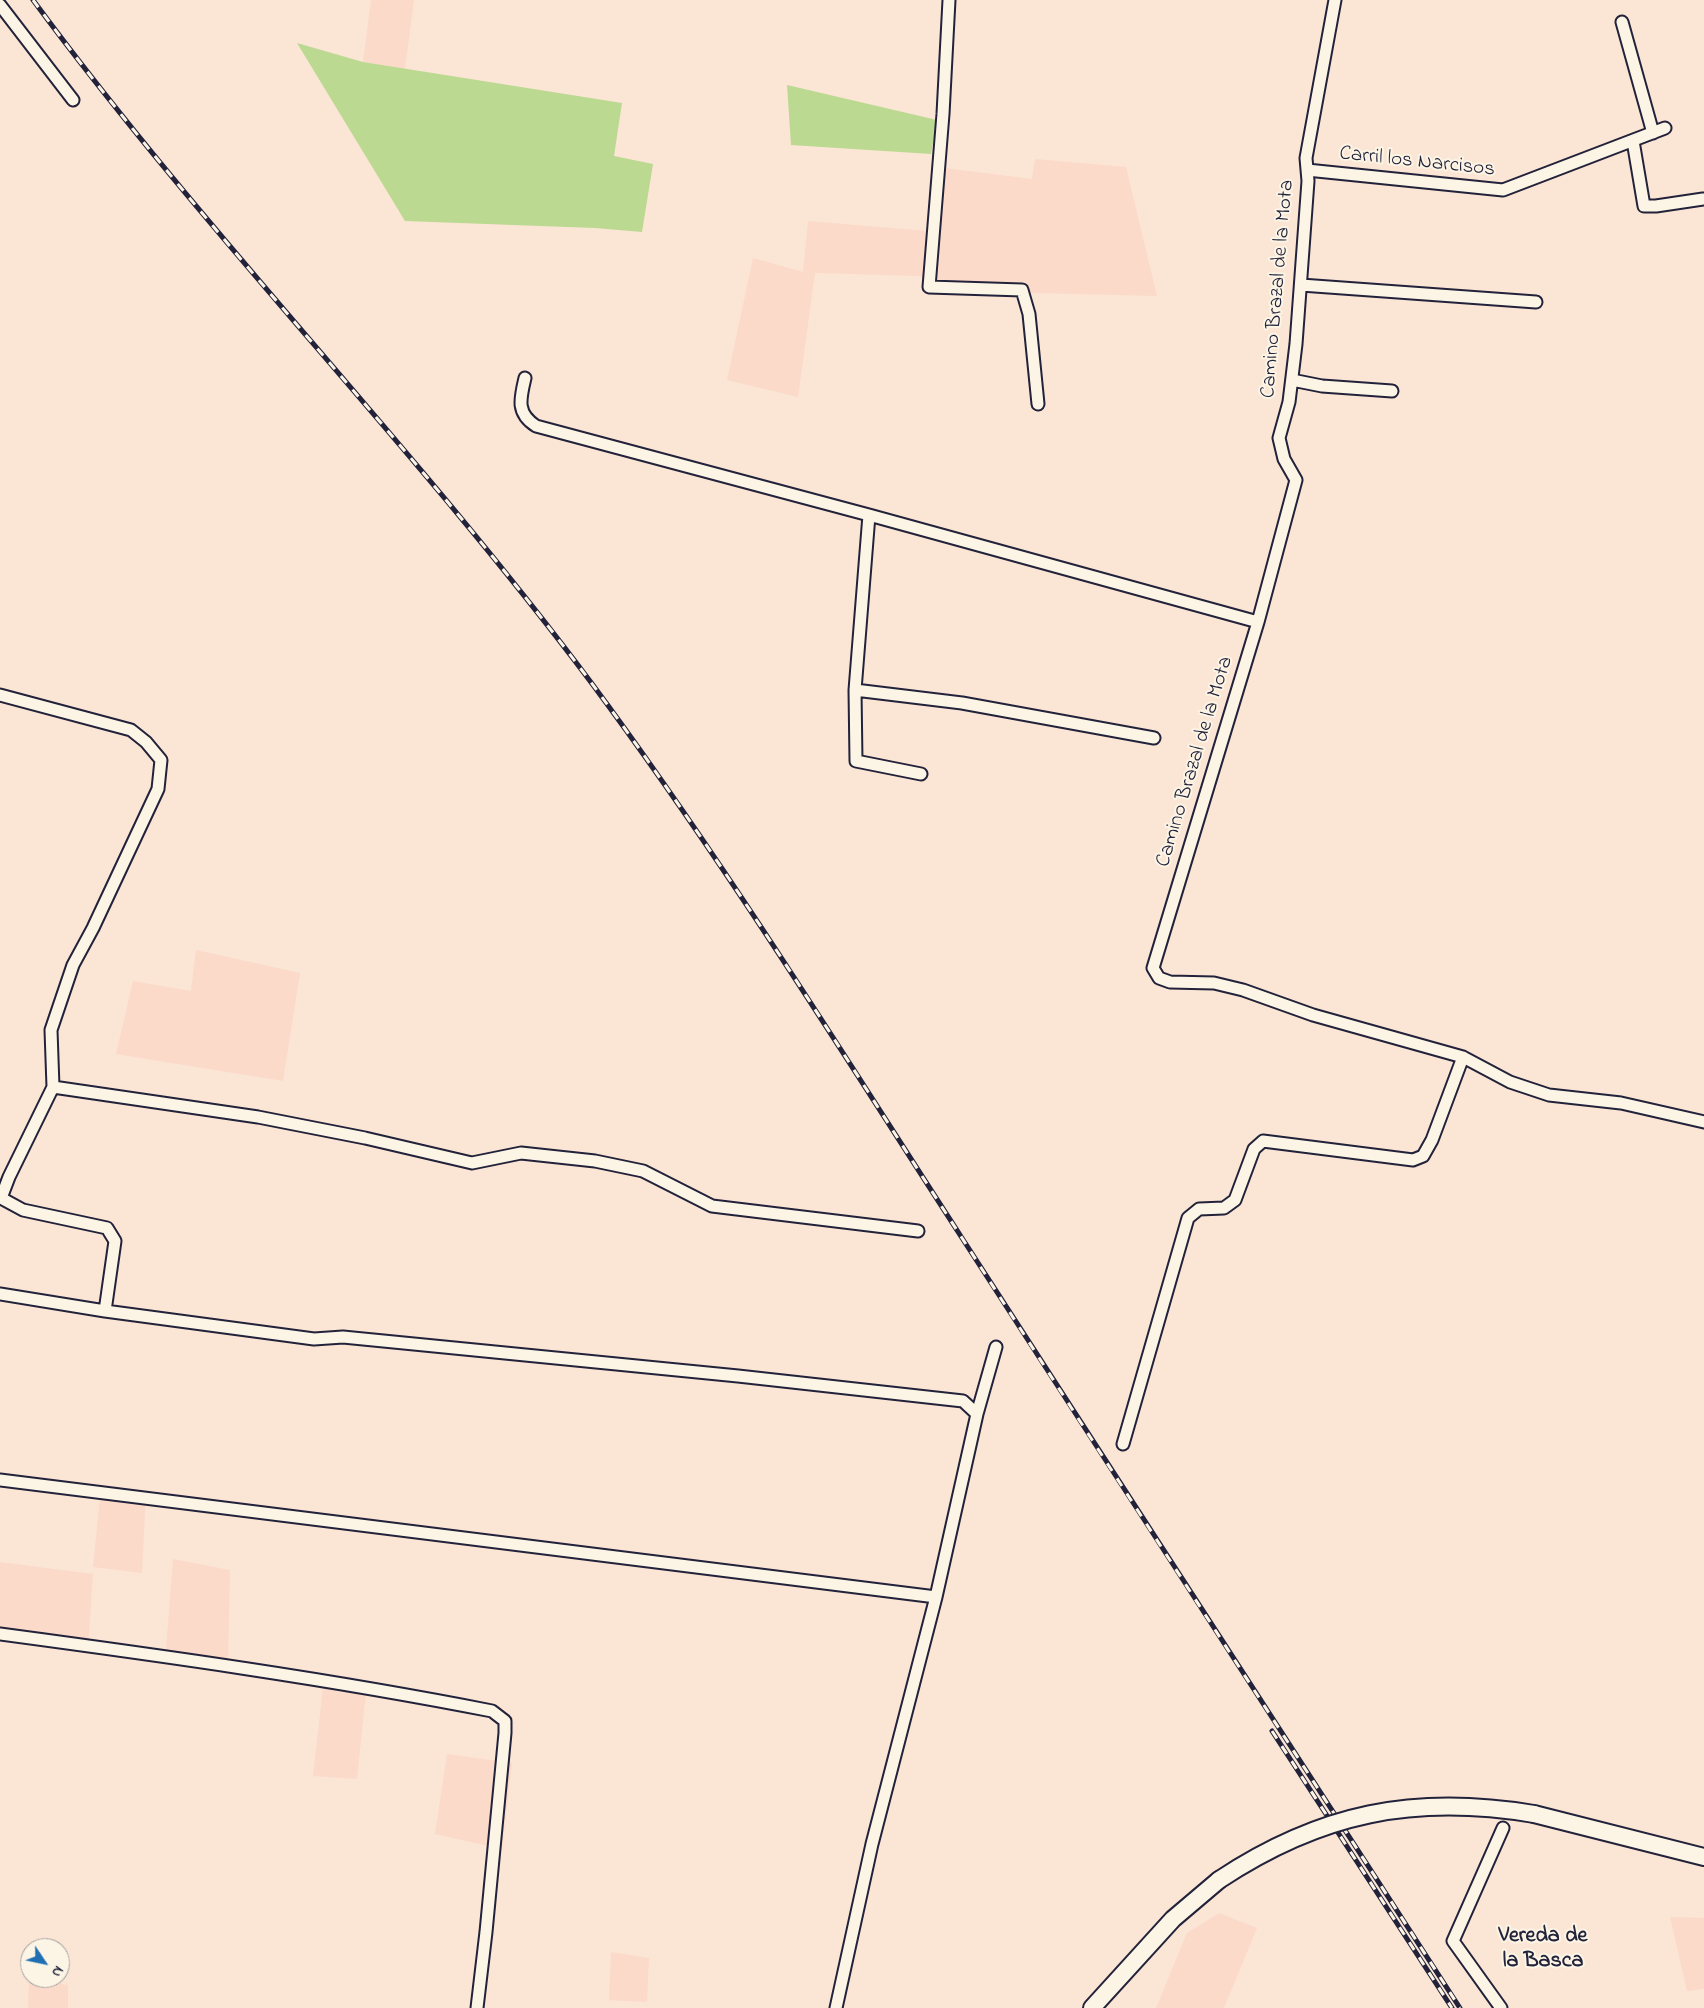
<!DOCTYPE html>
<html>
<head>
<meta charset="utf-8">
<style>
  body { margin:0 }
  #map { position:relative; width:1704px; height:2008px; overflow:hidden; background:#fbe5d5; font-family:"Indie Flower",sans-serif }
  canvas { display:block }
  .north { position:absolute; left:20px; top:1938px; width:50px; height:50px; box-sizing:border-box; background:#fcf5e5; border:1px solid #a5a1a1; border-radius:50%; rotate:124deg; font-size:14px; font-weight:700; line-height:20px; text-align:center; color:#22223b }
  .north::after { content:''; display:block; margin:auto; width:18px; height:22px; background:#1f6fb2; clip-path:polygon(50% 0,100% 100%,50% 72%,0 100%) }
</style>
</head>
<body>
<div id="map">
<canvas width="1704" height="2008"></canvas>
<div class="north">N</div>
</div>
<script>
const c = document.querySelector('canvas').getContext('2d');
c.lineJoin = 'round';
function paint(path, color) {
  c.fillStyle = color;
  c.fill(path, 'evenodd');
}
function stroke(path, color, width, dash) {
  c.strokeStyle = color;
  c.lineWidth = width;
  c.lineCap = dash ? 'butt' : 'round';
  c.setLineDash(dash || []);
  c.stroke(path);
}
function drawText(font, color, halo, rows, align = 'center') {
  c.font = font + ' "Indie Flower",sans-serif';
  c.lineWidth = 4;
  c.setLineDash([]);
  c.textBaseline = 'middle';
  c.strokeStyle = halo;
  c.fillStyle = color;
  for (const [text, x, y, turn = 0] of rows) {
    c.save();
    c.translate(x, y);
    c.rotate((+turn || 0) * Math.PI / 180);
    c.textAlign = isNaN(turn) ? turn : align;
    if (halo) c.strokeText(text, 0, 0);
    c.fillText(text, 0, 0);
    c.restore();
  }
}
const built = new Path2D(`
  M371 0H414L405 69 363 62Z
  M1035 159 1126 167 1157 296 1034 293 934 280 918 276 815 273 798 397 727 380 753 258 803 272 808 221 939 232 945 168 1032 179Z
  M196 950 300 973 283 1081 116 1054 133 981 191 991Z
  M146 1493 142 1573 93 1567 100 1497Z
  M173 1559 230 1570 228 1662 166 1650Z
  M0 1562 93 1574 88 1648 0 1630Z
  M344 1676 367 1682 357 1779 313 1776 323 1688 343 1693Z
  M447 1754 512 1763 502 1849 435 1834Z
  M1219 1913 1257 1928 1224 2008H1156L1187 1933Z
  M1670 1917 1704 1918V1989L1687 1991Z
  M611 1952 649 1958 647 2002 609 2000Z
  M29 1978 68 1985V2008H28Z`);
const green = new Path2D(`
  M297 43 363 62 622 103 614 156 653 164 642 232 595 228 405 221Z
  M787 85 937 120 931 154 791 145Z`);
const street = new Path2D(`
  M949 0 943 114 929 287 1022 290 1029 314 1038 404
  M1335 0 1306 158 1308 181 1296 344 1289 402 1279 438 1284 459 1296 480 1258 622 1153 968 1159 978 1170 982 1214 983 1243 990 1313 1015 1463 1057 1510 1082 1549 1095 1621 1103 1704 1122
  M0 5 73 100
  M1622 22 1653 133
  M1633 141 1644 206H1656L1703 199
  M1307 170 1503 190 1665 128
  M1301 285 1536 302
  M525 378C520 399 516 413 536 426L869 515
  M1292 380 1322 386 1392 391
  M855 690 856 761 921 774
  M0 695 131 730 146 742 161 760 158 789 93 928 73 965 51 1030 53 1087 258 1117 365 1138 472 1163 521 1153 595 1161 643 1171 712 1206 918 1231
  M1154 738 962 703 855 690 869 515 1258 622
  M0 1294 105 1311 115 1241 107 1228 23 1210 1 1198 9 1177 53 1087
  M977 1414 996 1347
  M1123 1444 1188 1218 1199 1209 1224 1208 1235 1200 1254 1149 1263 1141 1413 1160 1423 1156 1432 1140 1463 1057
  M0 1480 936 1597 977 1414 963 1401 738 1376 343 1337 314 1339 105 1311
  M0 1634C164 1656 329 1679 492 1711L505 1721V1733L486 1932 477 2008
  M836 2008 872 1844 936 1597
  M1501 2008 1453 1941 1503 1828`);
const secondary = new Path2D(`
  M1534 1814 1704 1857
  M1092 2008 1173 1919 1219 1880`);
const rail = new Path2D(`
  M33 0C207 236 414 446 590 681 723 860 841 1051 962 1238 1127 1495 1294 1751 1460 2008
  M1272 1731 1452 2008`);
const secondaryBridge = new Path2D(`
  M1219 1880C1320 1813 1414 1794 1534 1814`);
const streetNames = [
  ["Carril los Narcisos",1417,163,6],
  ["Camino Brazal de la Mota",1279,289,-85],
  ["Camino Brazal de la Mota",1196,762,-73]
];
const neighbourhoodNames = [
  ["Vereda de",1543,1937],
  ["la Basca",1543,1962]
];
paint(built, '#fbdaca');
paint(green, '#bbd991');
stroke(street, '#22223b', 15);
stroke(secondary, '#22223b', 20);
stroke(street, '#fcf5e5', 11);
stroke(secondary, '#fcf5e5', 16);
stroke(rail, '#22223b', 5);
stroke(rail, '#fcf5e5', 3, [9]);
stroke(secondaryBridge, '#22223b', 20, []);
stroke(secondaryBridge, '#fcf5e5', 16);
drawText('21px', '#22223b', '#fcf5e5', streetNames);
drawText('bold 22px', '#22223b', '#fcf5e5', neighbourhoodNames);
</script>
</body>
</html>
